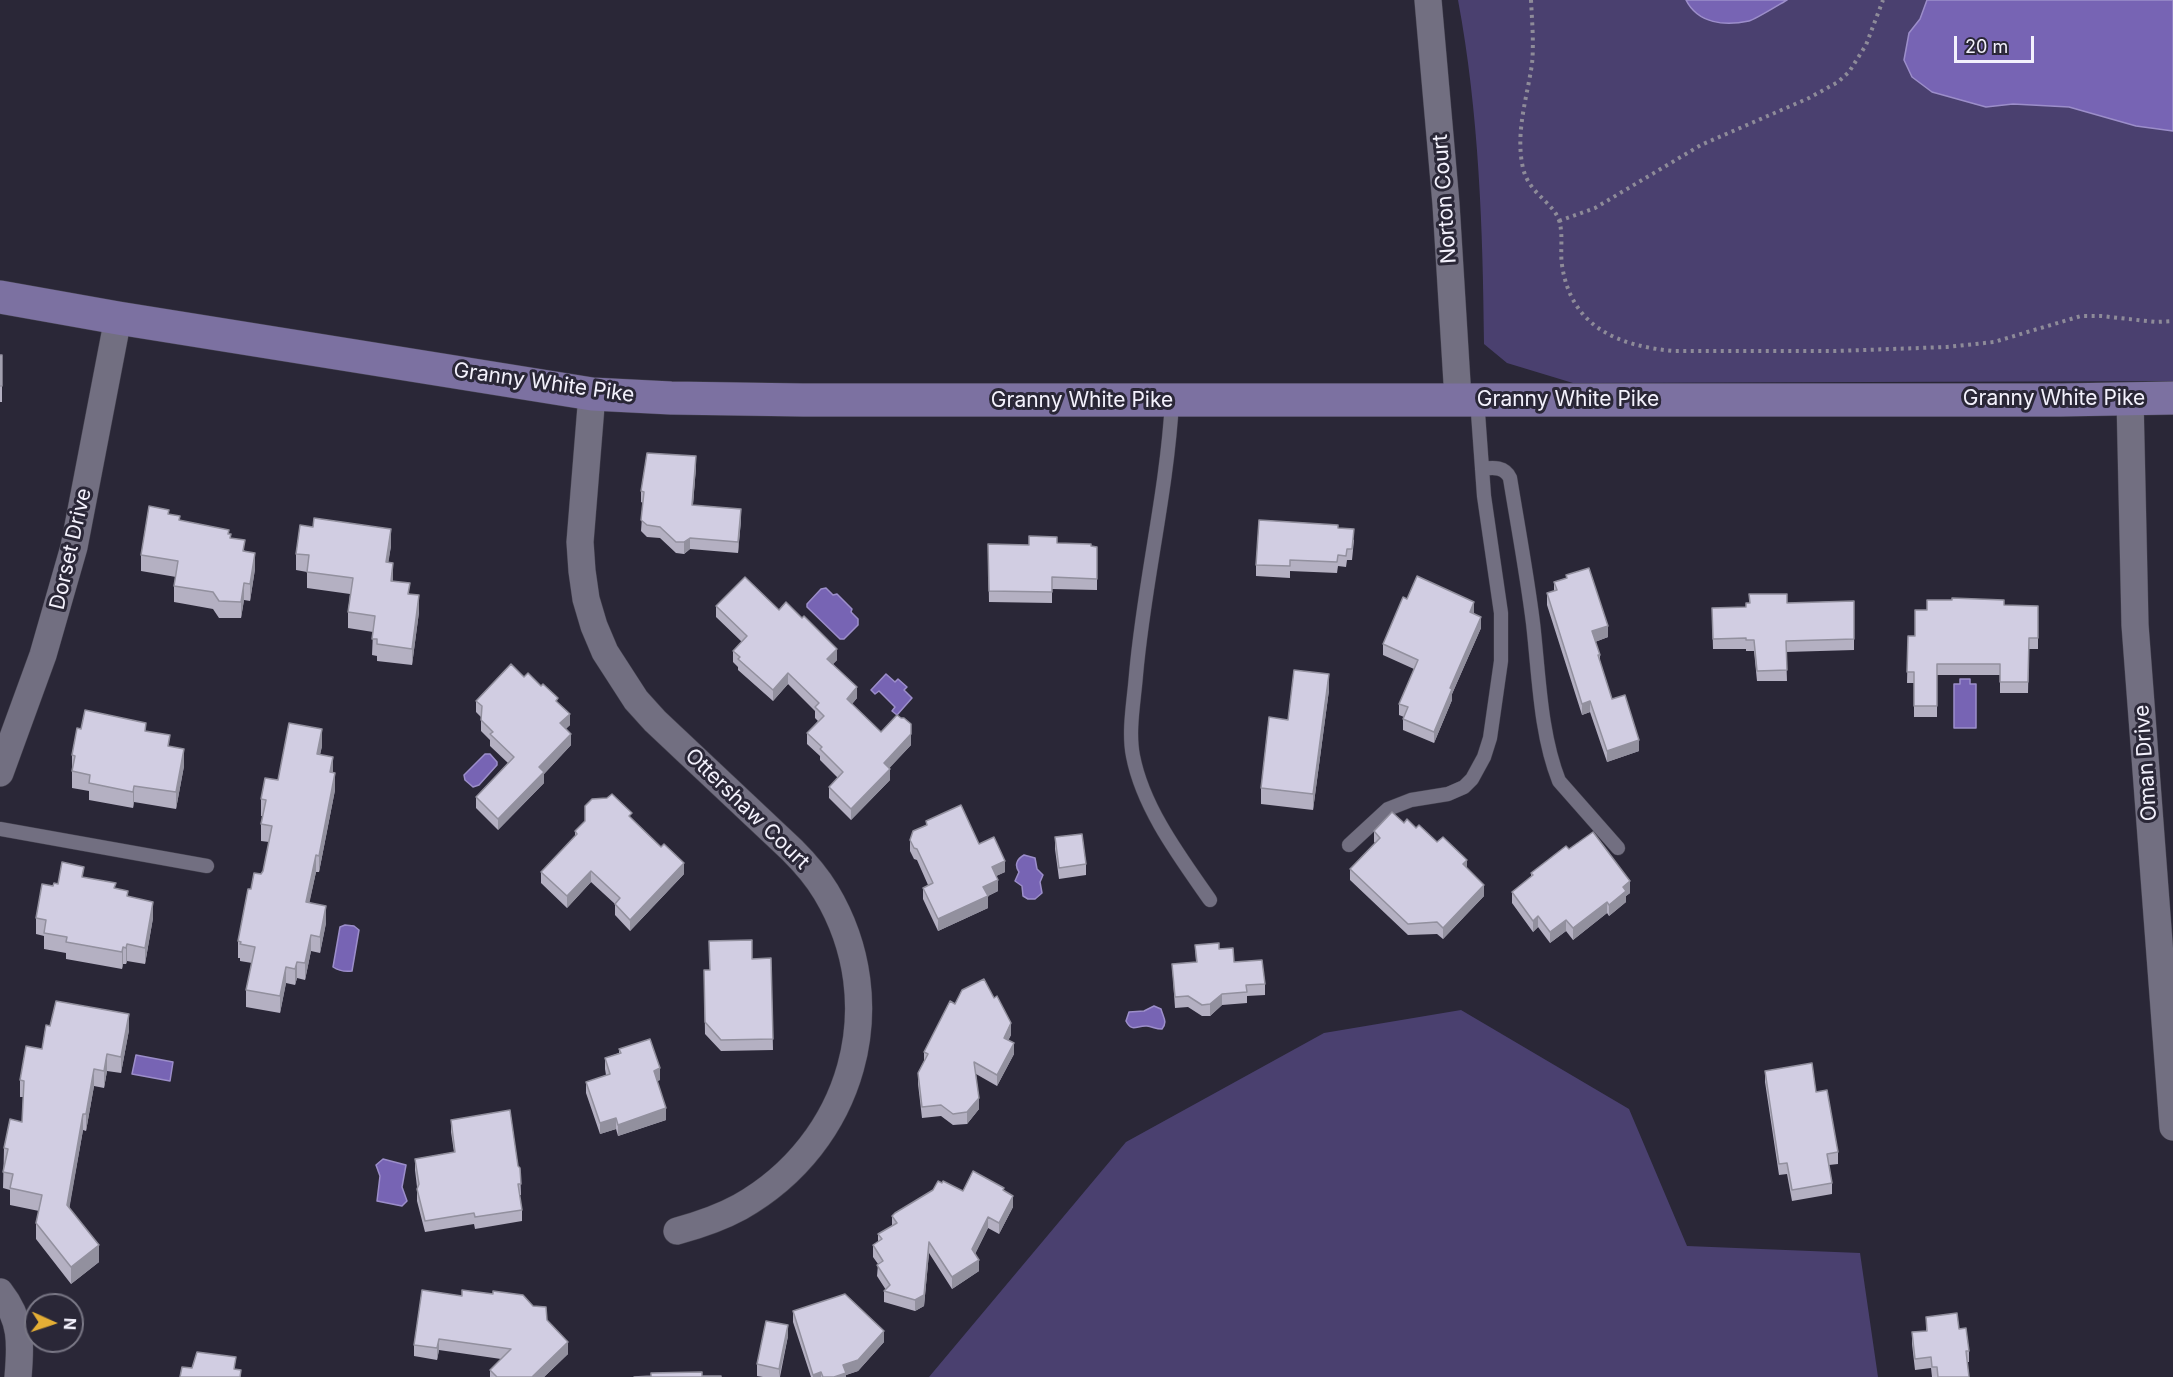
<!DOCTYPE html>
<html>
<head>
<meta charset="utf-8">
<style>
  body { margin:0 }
  #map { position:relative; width:2173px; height:1377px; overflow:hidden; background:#2a2737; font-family:Inter,sans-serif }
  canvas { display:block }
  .north { position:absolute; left:24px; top:1293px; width:60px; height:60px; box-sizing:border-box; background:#2a2737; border:2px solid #7a7886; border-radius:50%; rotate:93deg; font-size:16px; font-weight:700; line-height:24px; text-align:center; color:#f3f1fc }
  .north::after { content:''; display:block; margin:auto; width:21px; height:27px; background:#e4ae35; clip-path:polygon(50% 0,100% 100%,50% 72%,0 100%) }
  .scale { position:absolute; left:1954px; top:36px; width:80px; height:27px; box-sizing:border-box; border:3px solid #f3f1fc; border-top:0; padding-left:8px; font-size:18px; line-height:21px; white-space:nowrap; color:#f3f1fc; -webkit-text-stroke:4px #2a2737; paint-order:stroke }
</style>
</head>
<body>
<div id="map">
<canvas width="2173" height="1377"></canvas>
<div class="north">N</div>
<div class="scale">20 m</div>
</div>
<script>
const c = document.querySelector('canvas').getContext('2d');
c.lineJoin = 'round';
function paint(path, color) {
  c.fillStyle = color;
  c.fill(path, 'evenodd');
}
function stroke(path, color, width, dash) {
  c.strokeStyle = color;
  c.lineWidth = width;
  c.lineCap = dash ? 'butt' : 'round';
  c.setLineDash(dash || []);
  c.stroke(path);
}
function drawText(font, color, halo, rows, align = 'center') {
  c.font = font + ' Inter,sans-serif';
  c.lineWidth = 6;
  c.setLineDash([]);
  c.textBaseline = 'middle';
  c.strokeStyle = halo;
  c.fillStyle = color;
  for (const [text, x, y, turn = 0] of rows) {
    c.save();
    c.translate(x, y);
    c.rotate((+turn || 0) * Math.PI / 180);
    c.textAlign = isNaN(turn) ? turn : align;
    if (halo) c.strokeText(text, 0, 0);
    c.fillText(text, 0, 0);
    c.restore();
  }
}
const green = new Path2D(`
  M1458 0H2173V381L1573 383 1507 363 1484 344C1483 230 1479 112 1458 0Z
  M1461 1010 1629 1109 1687 1246 1860 1253 1878 1377H929L1126 1142 1324 1033Z`);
const water = new Path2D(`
  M1686 0H1787C1780 4 1754 20 1749 21 1725 26 1698 24 1686 0Z
  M1927 0H2173V131L2136 126 2069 107 2013 104 1986 107 1932 92 1912 77 1904 60 1909 33 1920 19Z
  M826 588 833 595 837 594 852 609 851 612 858 619V625L844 639H840L807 607V604L821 589Z
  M886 674 895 682 898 679 907 687 904 690 912 698 897 715 892 711 895 707 879 691 875 694 871 690Z
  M1960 679H1970V684H1976V728H1954V684H1960Z
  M485 754H490L497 762V765L479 785 473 787 465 780 464 775Z
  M1024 855 1035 858 1037 869 1043 875 1040 882 1042 893 1035 899H1028L1023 896 1022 886 1015 881 1019 872C1014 865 1017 859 1024 855Z
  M345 925 354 926 359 930 352 971C344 972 339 971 333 967L340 927Z
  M1154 1006 1161 1009C1163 1017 1168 1022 1162 1029 1156 1029 1153 1027 1147 1026 1137 1025 1132 1033 1126 1021L1129 1012 1144 1011Z
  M136 1055 173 1062 170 1081 132 1074Z
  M383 1159 406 1165 402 1187 407 1201 402 1206 377 1201 380 1176 376 1165Z`);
const path = new Path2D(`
  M1531 0C1532 21 1534 43 1532 64 1527 98 1515 133 1523 168 1529 195 1556 203 1560 224 1563 237 1560 252 1562 265 1571 327 1618 346 1674 351H1836L1947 347 1994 342 2081 316H2101L2156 322 2173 321
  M1559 221 1595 208 1701 145 1809 98 1838 82 1849 72 1866 45 1883 0`);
const lane = new Path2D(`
  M1172 401C1167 493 1144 583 1136 675 1134 701 1128 731 1133 756 1143 808 1180 857 1210 900
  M1482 469C1494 467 1505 467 1510 478 1518 527 1527 575 1533 623 1539 675 1540 733 1559 781L1618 848
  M0 829 207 866
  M1349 845 1388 809 1411 800 1448 794 1464 787 1472 779 1484 757 1490 738 1501 661V613L1484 496 1477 399`);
const street = new Path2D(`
  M1428 0 1446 204 1458 399
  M592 394 580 542 582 571 586 599 594 626 605 652 636 700 655 721 792 850C805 863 817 877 826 892 893 1004 853 1143 740 1207 720 1218 699 1225 677 1231
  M2130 398 2135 625 2173 1127
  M0 773 43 655 74 547 118 318
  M0 1292C22 1320 21 1343 18 1377`);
const secondary = new Path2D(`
  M0 297 118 318 592 394 671 398 803 400H2061L2173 398`);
const wall = new Path2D(`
  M0 355H2V402H0Z
  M696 467 693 505 741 520 738 553 690 549 684 554 676 553 660 538 647 537 641 531 643 503 641 502V491Z
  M169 514 180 520 229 534 231 538 245 551 255 569 250 601 244 600 241 618H219L213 609 174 602V586L176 577 141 571V555Z
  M1338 528 1354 540 1352 560H1347L1346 567 1338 566 1337 573 1290 571V578L1256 576V565Z
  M1057 543 1097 547V590L1052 589V603L989 602 988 544 1029 545Z
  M391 546 388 562 393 581 410 594 419 612 412 665 377 661V656L372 655 373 632 348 628V612L350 594 307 588V572L296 570V554Z
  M1566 575 1608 637 1595 642 1600 655V661L1612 699 1639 751 1607 762 1590 712 1582 715 1547 605V593L1554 591V582L1566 578Z
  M1407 599 1474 613 1481 628 1452 694V700L1434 743 1403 730V719L1404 717 1399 715V704L1414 669 1383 655V644Z
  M1854 601V650L1786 652 1787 681H1757L1754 651H1746V649H1713L1712 608 1746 607 1787 603Z
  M2004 605 2038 606V649H2029L2028 693H2000V675H1937V717H1914V683H1907L1908 636H1915L1927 610Z
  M716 606 779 610 837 660 833 664 857 698 852 704 881 732 911 745 889 768 890 780 851 820 829 798V787L838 778 820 760V756L807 744V733L818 721 815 718V711L788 684 773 701 738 670V667L733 662V651L742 642 716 617Z
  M524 677 558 703 570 725 565 729 571 745 544 774V783L498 830 476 808V797L508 763 490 746V740L481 731V717L476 712V701Z
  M1329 690 1313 810 1261 804V788L1288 720Z
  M81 729 146 731 170 747 184 766 176 809 134 802 133 808 89 800V791L72 788V755Z
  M322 746 320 754 333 773 335 790 319 872H316L309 903 326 923 320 953 311 951 305 980 297 978 295 985 286 983 280 1013 246 1007V990L252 963 240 961V958H238V941L251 889 263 871 269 842 261 841V824L263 816H261V799L278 780Z
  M632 819 684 874 630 931 615 915V904L591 882 567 908 541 883V872L575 837V831Z
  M926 821 979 844 1005 872 996 876 998 891 988 896V908L938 931 923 899V888L928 885 917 860 914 859 910 851V840L926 825Z
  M1404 823 1416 828 1467 868 1484 896 1443 939 1437 934 1408 935 1350 880V869L1375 843 1374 842V831Z
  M1055 837 1086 864V875L1059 879 1055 849Z
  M1569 849 1630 893 1626 896V902L1609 916 1607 913 1573 940 1566 931 1550 943 1538 927 1533 932 1512 903V892L1531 877V873Z
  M84 877 116 889 128 896 153 918 145 964 127 961 126 964H123L122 969 66 959V953L44 949V936L36 934V918L53 886Z
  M1195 945 1219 949 1234 962 1265 984V995L1247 996V1003L1222 1005 1210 1016H1202L1188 1007 1175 1008 1172 964 1196 962Z
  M771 958 773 1050 721 1051 705 1034 704 970H709L752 959Z
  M129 1030 121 1073 107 1071 104 1088 94 1086 86 1131 83 1130 69 1208 99 1262 71 1284 36 1239V1223L39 1211 10 1205V1190L3 1188 4 1148 22 1122 23 1097H20V1080L42 1049Z
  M1011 1035 1008 1040 1014 1054 997 1086 976 1074 979 1109 967 1124 953 1125 941 1116 922 1118 918 1084V1073L924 1061V1052Z
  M619 1049 660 1080 657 1081 666 1120 618 1136 616 1129 600 1134 586 1093V1082L606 1075 605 1069V1058L619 1053Z
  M1765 1071 1816 1092 1838 1152V1164L1829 1165 1832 1183V1194L1792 1201 1787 1174 1779 1175 1765 1082Z
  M451 1120 520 1168 521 1195H519L522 1210V1221L475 1229 474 1224 425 1232 417 1201V1187L415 1170V1159L454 1152 451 1132Z
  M963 1191H1004L1013 1207 999 1234 988 1228 975 1254 979 1271 952 1289 929 1253 924 1306 915 1311 884 1302V1291L886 1290 877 1276 878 1264 873 1257V1245L878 1242V1234L892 1226V1216Z
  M462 1296 547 1320 568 1354 544 1377H490V1370L501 1359 439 1350 437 1360 414 1356V1345Z
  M793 1311 884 1342 858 1371 846 1375V1377H811L793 1322Z
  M1926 1317 1959 1329 1969 1351V1362H1967L1969 1377H1932L1931 1368 1915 1370 1912 1344V1332L1926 1331Z
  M788 1336 780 1377H763L757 1376V1364Z`);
const shadedWall = new Path2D(`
  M696 456V467L692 516V505Z
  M741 509V520L738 553V542Z
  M391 529V546L386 578V562Z
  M690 538V549L684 554V542Z
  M255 553V569L250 601V584Z
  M393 563V579L391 597V581Z
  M244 583V600L241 618V602Z
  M419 595V612L412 665V649Z
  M1474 602V613L1470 623V612Z
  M1481 617V628L1452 694V700L1434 743V732L1450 688Z
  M1608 626V637L1592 643V631Z
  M837 649V660L827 670V659Z
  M788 673V684L773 701V690Z
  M1329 674V690L1313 810V794Z
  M857 687V698L847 710V699Z
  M1590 701V712L1582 715V704Z
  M570 714V725L560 735V723Z
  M322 729V746L317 770V754Z
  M571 734V745L544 774V783L498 830V819L539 767Z
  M911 734V745L884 774V763Z
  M1639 740V751L1607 762V751Z
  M184 749V766L176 809V792Z
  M333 757V773L330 772Z
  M890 769V780L851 820V809Z
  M335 773V790L319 872V856Z
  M134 786V802L133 808V792Z
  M316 855V872L306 919V902Z
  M1467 860V871L1463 864Z
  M1005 861V872L992 878V867Z
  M684 863V874L630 931V920Z
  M591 871V882L567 908V896Z
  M998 880V891L986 897 988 896V908L938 931V919L983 887Z
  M1630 881V893L1626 896V902L1609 916V905L1623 887Z
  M1484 885V896L1443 939V928Z
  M153 902V918L145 964V948Z
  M1607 902V913L1573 940V928Z
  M326 906V923L320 953V937Z
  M1538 916V927L1533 932V921Z
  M1566 920V931L1550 943V932Z
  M311 935V951L305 980V963Z
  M127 944V961L126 964V948Z
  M123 947V964L122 969V952Z
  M297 962V978L295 985V969Z
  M286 967V983L280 1013V996Z
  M1222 994V1005L1210 1016V1004Z
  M129 1014V1030L121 1073V1057Z
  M1011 1023V1035L1004 1049V1038Z
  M1014 1043V1054L997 1086V1075Z
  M107 1054V1071L104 1088V1071Z
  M660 1068V1080L654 1082V1071Z
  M94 1069V1086L86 1131V1114Z
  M979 1098V1109L967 1124V1112Z
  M666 1108V1120L618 1136V1125Z
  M83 1114V1130L67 1222V1205Z
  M616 1118V1129L600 1134V1123Z
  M1013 1196V1207L999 1234V1223Z
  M988 1217V1228L972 1260V1249Z
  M929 1242V1253L924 1306 915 1311V1300Z
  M99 1245V1262L71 1284V1267Z
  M979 1260V1271L952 1289V1277Z
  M788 1325V1336L779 1377V1369Z
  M884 1331V1342L858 1371 846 1375V1377H834L843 1365Z
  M439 1339V1350L437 1360V1348Z
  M568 1342V1354L544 1377H532Z
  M821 1372V1377H813V1375Z`);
const building = new Path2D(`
  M0 355H2V386H0Z
  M647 453 696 456 692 505 741 509 738 542 690 538 684 542H676L660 527 647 525 641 520 644 492 641 491Z
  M149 506 169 510 168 514 180 516 179 520 229 530 228 534H231L230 538 245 540 243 551 255 553 250 584 244 583 241 602 219 601 213 592 174 586 178 561 141 555Z
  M314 518 391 529 386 562 393 563 391 581 410 583 408 594 419 595 412 649 377 644V639H372L375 616 348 612 353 578 307 572 309 555 296 554 300 525 313 527Z
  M1259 520 1338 525V528L1354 529 1352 549H1347L1346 556 1338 555 1337 562 1290 560V566L1256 565Z
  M1029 536 1057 537V543L1091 544V546L1097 547V579L1052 577V592L989 591 988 544 1029 545Z
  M1589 568 1608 626 1592 631 1600 655H1598L1612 699 1625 695 1639 740 1607 751 1590 701 1582 704 1547 593 1557 590 1554 582 1567 578 1566 575Z
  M1417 576 1474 602 1470 612 1481 617 1450 688 1452 689 1434 732 1403 719 1408 707 1399 704 1418 660 1383 644 1403 597 1407 599Z
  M745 577 779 610 786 602 802 618 804 616 837 649 827 659 857 687 847 699 881 732 897 715 901 718H904L911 724V734L884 763 890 769 851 809 829 787 843 772 820 749 822 747 807 733 824 716 815 707 819 703 788 673 773 690 738 659 740 657 733 651 747 636 716 606Z
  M1749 594H1787V603L1854 601V639L1786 641 1787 670 1757 671 1754 640H1746V638L1713 639 1712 608 1746 607V603H1750Z
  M1952 598 2004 600V605L2038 606V638H2029L2028 682H2000V664H1937V706H1914V672H1907L1908 636H1915V610H1927V600H1952Z
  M511 664 524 677 528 673 541 686 543 684 558 698 556 701 570 714 560 723 571 734 539 767 544 772 498 819 476 797 514 757 490 734 493 732 481 720 482 706 476 701Z
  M1294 670 1329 674 1313 794 1261 788 1269 717 1288 720Z
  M85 710 146 723 145 731 170 735 168 746 184 749 176 792 134 786 133 792 89 783 90 775 72 771 75 756 72 755 77 728 81 729Z
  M289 723 322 729 317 754 333 757 330 772 335 773 319 856 316 855 306 902 326 906 320 937 311 935 305 963 297 962 295 969 286 967 280 996 246 990 255 947 240 944 241 942 238 941 248 889H251L254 873 261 874 263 871 272 826 261 824 266 800 261 799 265 778 278 780Z
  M612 794 632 813 629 816 661 847 664 844 684 863 630 920 615 904 620 898 591 871 567 896 541 872 577 834 575 831 585 821V806L592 799 607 798Z
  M961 805 979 844 994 837 1005 861 992 867 998 880 983 887 988 896 938 919 923 888 933 883 917 849 914 848 910 840 913 831 927 825 926 821Z
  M1392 812 1404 823 1407 819 1416 828 1419 825 1437 842 1443 837 1467 860 1463 864 1484 885 1443 928 1437 922 1408 924 1350 869 1380 838 1374 831Z
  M1593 832 1630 881 1623 887 1626 891 1609 905 1607 902 1573 928 1566 920 1550 932 1538 916 1533 921 1512 892 1533 875 1531 873 1566 846 1569 849Z
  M1082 834 1086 864 1059 868 1055 837Z
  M62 862 84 867 82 877 116 883 114 888 128 891 127 896 153 902 145 948 127 944 126 948 123 947 122 952 66 942 67 937 44 933 46 920 36 918 42 884 53 886 54 883 58 884Z
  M752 940V959L771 958 773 1039 721 1040 705 1022 704 970H710L709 941Z
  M1219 943V949L1233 948 1234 962 1262 960 1265 984 1246 985 1247 992 1222 994 1210 1004 1202 1005 1188 996 1175 997 1172 964 1197 962 1195 945Z
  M984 979 994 998 997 996 1011 1023 1004 1038 1014 1043 997 1075 974 1062 979 1098 967 1112 953 1114 941 1105 922 1107 918 1073 928 1054 924 1052 950 1001 955 1004 962 990Z
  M56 1001 129 1014 121 1057 107 1054 104 1071 94 1069 86 1114H83L67 1205 99 1245 71 1267 36 1223 42 1195 10 1188 13 1174 3 1172 8 1149 4 1148 10 1119 22 1122 24 1081 20 1080 26 1046 42 1049 46 1025 50 1026Z
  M650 1039 660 1068 654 1071 666 1108 618 1125 616 1118 600 1123 586 1082 610 1074 605 1058 621 1053 619 1049Z
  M1812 1063 1816 1092 1827 1090 1838 1152 1827 1154 1832 1183 1792 1190 1787 1163 1779 1164 1765 1071Z
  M510 1110 518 1166 520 1168 521 1184H518L522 1210 475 1217 474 1213 425 1221 417 1189 419 1184 415 1159 455 1152 451 1120Z
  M973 1171 1004 1188 1003 1190 1013 1196 999 1223 988 1217 972 1249 979 1260 952 1277 929 1242 924 1295 915 1300 884 1291 890 1285 877 1265 883 1261 873 1245 882 1239 878 1234 897 1223 892 1216 895 1213 933 1190 938 1181 942 1183 943 1181 963 1191Z
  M422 1290 462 1296V1290L493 1294V1291L523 1295 533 1306 546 1307 547 1320 568 1342 532 1377H497L490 1370 511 1349 439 1339 437 1348 414 1345Z
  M845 1294 884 1331 858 1360 843 1365 846 1373 834 1377H823L821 1372 813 1375 793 1311Z
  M1957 1313 1959 1329 1966 1328 1969 1351H1966L1969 1377H1938L1937 1367H1932L1931 1357 1915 1359 1912 1332 1927 1331 1926 1317Z
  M766 1321 788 1325 779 1369 757 1364Z
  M197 1352 236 1357 234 1369 241 1370 240 1377H180L182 1367 192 1368Z
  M702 1372V1376H721V1377H634L651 1376V1373Z`);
const streetNames = [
  ["Norton Court",1445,199,-94],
  ["Granny White Pike",544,383,8],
  ["Granny White Pike",2054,399],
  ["Granny White Pike",1568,400],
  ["Granny White Pike",1082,401],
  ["Dorset Drive",71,549,-77],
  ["Oman Drive",2146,763,-94],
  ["Ottershaw Court",747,809,44]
];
paint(green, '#4a406f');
paint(water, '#7764b4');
stroke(water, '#9c8eca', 1.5);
stroke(lane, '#44424f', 15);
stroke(street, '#44424f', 28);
stroke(secondary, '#44424f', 34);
stroke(path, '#8e8b99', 4, [3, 4.5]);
stroke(lane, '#726f81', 14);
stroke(street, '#726f81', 27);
stroke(secondary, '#7c71a1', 33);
paint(wall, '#b4b0c2');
paint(shadedWall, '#92909e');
paint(building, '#d1cde2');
stroke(building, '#92909e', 1.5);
drawText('21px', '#f3f1fc', '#2a2737', streetNames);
</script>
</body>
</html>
